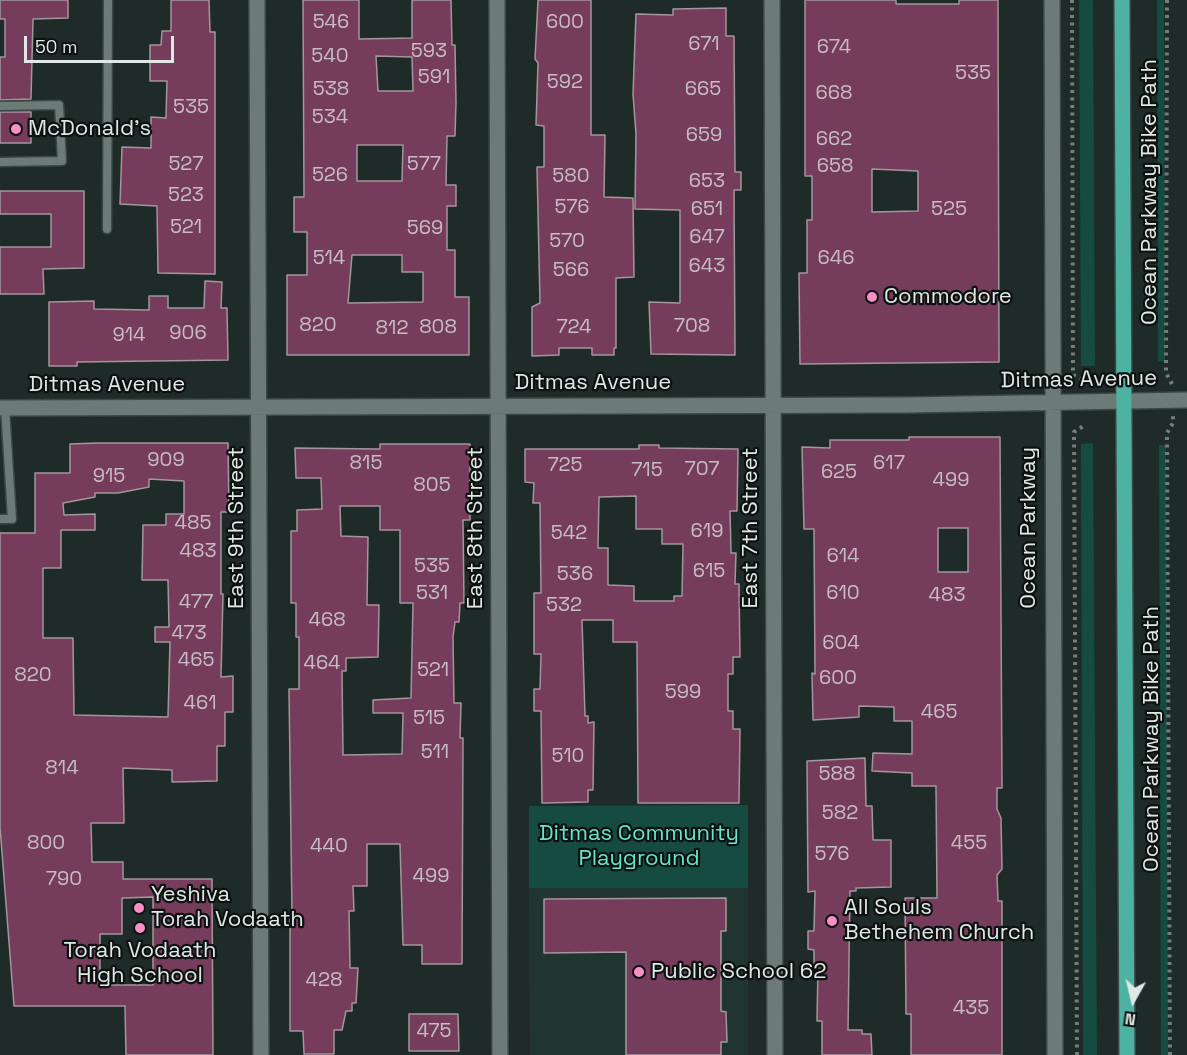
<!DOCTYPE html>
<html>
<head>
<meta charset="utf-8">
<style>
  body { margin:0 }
  #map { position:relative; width:1187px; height:1055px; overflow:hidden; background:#1f2b28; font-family:"Space Grotesk",sans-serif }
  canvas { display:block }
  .north { position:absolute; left:1103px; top:971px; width:60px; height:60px; -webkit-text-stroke:4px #0d1211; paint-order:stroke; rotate:188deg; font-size:16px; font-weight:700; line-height:24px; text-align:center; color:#e0e8e6 }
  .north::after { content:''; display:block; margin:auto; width:21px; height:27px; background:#e0e8e6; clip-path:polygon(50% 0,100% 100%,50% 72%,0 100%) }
  .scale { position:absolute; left:24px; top:36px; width:150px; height:27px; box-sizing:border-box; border:3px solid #e0e8e6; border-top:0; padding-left:8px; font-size:18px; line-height:21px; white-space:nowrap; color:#e0e8e6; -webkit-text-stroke:4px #0d1211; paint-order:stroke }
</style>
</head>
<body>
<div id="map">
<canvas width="1187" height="1055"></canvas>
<div class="north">N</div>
<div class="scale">50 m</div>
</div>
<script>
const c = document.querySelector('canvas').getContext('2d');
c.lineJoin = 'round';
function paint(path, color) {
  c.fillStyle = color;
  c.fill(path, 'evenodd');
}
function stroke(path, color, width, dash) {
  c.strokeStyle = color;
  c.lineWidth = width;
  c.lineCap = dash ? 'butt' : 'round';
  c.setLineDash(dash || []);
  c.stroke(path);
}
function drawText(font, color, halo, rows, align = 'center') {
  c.font = font + ' "Space Grotesk",sans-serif';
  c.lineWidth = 4.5;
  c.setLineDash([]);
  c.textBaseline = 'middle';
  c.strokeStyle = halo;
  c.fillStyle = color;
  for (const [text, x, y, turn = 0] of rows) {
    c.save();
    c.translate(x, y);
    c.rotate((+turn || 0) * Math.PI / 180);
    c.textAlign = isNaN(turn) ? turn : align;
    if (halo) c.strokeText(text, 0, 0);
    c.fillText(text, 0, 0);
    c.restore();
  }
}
const built = new Path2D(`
  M529 888H748V1055H530Z`);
const green = new Path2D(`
  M1079 0H1093L1095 366H1081Z
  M1157 0H1164L1165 361H1158Z
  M1093 443 1097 1055H1083L1081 444Z
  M1159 445H1166L1168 1055H1161Z
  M748 805V888H529V806Z`);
const building = new Path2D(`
  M0 0H68V18L33 19 31 99 0 100V57H5V19H0Z
  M171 0H209L210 32H215V274L158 273 157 206 120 204 122 147 151 148V117L166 118 167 81H150V45H161L162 31H171Z
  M303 0H359V39L412 38V0H451L452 45H455L456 103 455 136H447L446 185H456V206H447V250H455V297H469V355H287V275H307V232H294V197H304ZM376 56 412 57 413 91H378ZM357 145H403L402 181H357ZM352 255H402V272H423V302L348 303Z
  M538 0H591V135H605L604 197 633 198 634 277 616 278V348H614V355H592V348H559V355L532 356V307L540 303 537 167H544V126L536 125 538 63 535 59Z
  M805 0H896V4H959V0H998L999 362 800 364 799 273H807V220H812V176H805ZM872 169 918 171V211L872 212Z
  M726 8V36H734L735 172H741V190H734L735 355 651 354 649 302 680 303V210L635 209 636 134 633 94 636 14 673 15V9Z
  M0 112H31V143H0Z
  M0 191H84V268L43 269 44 294H0V247H51V214H0Z
  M205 281 222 282 221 308H227L228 360 77 362V366H49V302L94 301V309L149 310V296H168V308H204Z
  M909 437H1000L1002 788H997V809L1001 818 1002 869 997 875 998 901H1002V1055H911V1014H906L905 898H937L936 786H912V773L872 771 873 753 912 754V721H894V707L859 706V717L813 720 812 673 815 674 814 529H804L802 447 830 448V440H909ZM938 528H968V572H938Z
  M97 443H228L229 512H221V594H223L221 677 233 676V712H225V746H217V781L172 782V770L123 768 124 823H91L92 862H123V879H212L213 1055H126L125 1006H14L0 827V533H35V473H70V444ZM149 479 184 481V514H166V525H143L142 580H168L169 627H155V642H170L168 717 74 715 73 638H43V568H61V530H95V514L64 515 63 503 95 497V493H118L149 487ZM153 897V985H100V934H122V898Z
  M380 444H470V520H463L464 603H460L459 622H455L453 637 454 703H461L460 738H463L462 964H422V945H403L400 844H367V886H353L354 911H349L350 968H358L356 1003H352V1011H346L342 1030H334V1054H304L303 1031H290V915H292L289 689H299V637H296V603H291V531H297V510L322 509 321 478H296L295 448 380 449ZM340 506H380V530H400V603H413L411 698 373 700V713H403L402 754 343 755 342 671H346V658L378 657 379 605H367L368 537 341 536Z
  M639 445H659V448L738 449 737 511H730L731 553H736L735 584H739L740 657H733V674H728V711H733V729H740L739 803H638L637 642H613V620H582L585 716H588V723L594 722 593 790H588V802L542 803 541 711H534V689H540L541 654H534V593H541L540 503H533L534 483 525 482V449H639ZM636 496V529H662V544H683L682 596H674V601H634V586L608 585V548H598L599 497Z
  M865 758 866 806H872L873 840H891V887L856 888V891H850L848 1030H862V1034H871L872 1055H822V1021H817L818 967H814V950L808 949V931H814L815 891 808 892 807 761Z
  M726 898V931H721V1011L726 1012 727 1042H721V1055H626V952L544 953V899Z
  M409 1014H458L459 1051H409Z`);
const path = new Path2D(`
  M1072 0 1073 375 1084 380
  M1167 0 1166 373 1172 384
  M1077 1055 1074 432 1085 425
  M1170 1055 1167 433 1173 423V415`);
const service = new Path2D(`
  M0 106 59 105 62 161 0 162
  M107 229 108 0
  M0 519H12L5 408`);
const minor = new Path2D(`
  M257 0 261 1055
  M497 0 500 1055
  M772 0 775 1055
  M1052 0 1055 1055
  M0 408 907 405 1187 400`);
const primary = new Path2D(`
  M1122 0 1127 1055`);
const markers = [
  [16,129,6,"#fa8fc7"],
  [872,297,6,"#fa8fc7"],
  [139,908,6,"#fa8fc7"],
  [832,921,6,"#fa8fc7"],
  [140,928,6,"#fa8fc7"],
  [639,972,6,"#fa8fc7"]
];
const numberNames = [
  ["546",331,23],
  ["600",565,23],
  ["671",704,45],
  ["674",834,48],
  ["593",429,52],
  ["540",330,57],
  ["535",973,74],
  ["591",434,78],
  ["592",565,83],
  ["538",331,90],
  ["665",703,90],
  ["668",834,94],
  ["535",191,108],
  ["534",330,118],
  ["659",704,136],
  ["662",834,140],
  ["527",186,165],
  ["577",424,165],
  ["658",835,167],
  ["526",330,176],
  ["580",571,177],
  ["653",707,182],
  ["523",186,196],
  ["576",572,208],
  ["651",707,210],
  ["525",949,210],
  ["521",186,228],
  ["569",425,229],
  ["647",707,238],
  ["570",567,242],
  ["514",329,259],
  ["646",836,259],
  ["643",707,267],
  ["566",571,271],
  ["820",318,326],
  ["708",692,327],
  ["808",438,328],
  ["724",574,328],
  ["812",392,329],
  ["906",188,334],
  ["914",129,336],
  ["909",166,461],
  ["815",366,464],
  ["617",889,464],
  ["725",565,466],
  ["707",702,470],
  ["715",647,471],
  ["625",839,473],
  ["915",109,477],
  ["499",951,481],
  ["805",432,486],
  ["485",193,524],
  ["619",707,532],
  ["542",569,534],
  ["483",198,552],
  ["614",843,557],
  ["535",432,567],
  ["615",709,572],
  ["536",575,575],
  ["531",432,594],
  ["610",843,594],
  ["483",947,596],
  ["477",196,603],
  ["532",564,606],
  ["468",327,621],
  ["473",189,634],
  ["604",841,644],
  ["465",196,661],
  ["464",322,664],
  ["521",433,671],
  ["820",33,676],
  ["600",838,679],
  ["599",683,693],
  ["461",200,704],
  ["465",939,713],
  ["515",429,719],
  ["511",435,753],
  ["510",568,757],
  ["814",62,769],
  ["588",837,775],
  ["582",840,814],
  ["800",46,844],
  ["455",969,844],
  ["440",329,847],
  ["576",832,855],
  ["499",431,877],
  ["790",64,880],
  ["428",324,981],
  ["435",971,1009],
  ["475",434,1032]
];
const poiNames = [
  ["McDonald's",28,129],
  ["Commodore",884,297],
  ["Yeshiva",151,895],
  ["Torah Vodaath",151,920],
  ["All Souls",844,908],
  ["Bethehem Church",844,933],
  ["Torah Vodaath",140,951,"center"],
  ["High School",140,976,"center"],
  ["Public School 62",651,972]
];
const streetNames = [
  ["Ocean Parkway Bike Path",1150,192,-90],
  ["Ditmas Avenue",1079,380,-1],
  ["Ditmas Avenue",593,383],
  ["Ditmas Avenue",107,385],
  ["East 9th Street",237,528,-90],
  ["East 8th Street",476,528,-90],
  ["East 7th Street",751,528,-90],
  ["Ocean Parkway",1029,528,-90],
  ["Ocean Parkway Bike Path",1152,739,-90]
];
const parkNames = [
  ["Ditmas Community",639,834],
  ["Playground",639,859]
];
paint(built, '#203530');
paint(green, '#164b42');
paint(building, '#763c5b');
stroke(building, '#a3969c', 1.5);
stroke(service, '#3c4744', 11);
stroke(minor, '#3c4744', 18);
stroke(primary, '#3c4744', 18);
stroke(path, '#747e7b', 4, [3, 4.5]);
stroke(service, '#6c7b77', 8);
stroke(minor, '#6c7b77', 15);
stroke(primary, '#4db2a1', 15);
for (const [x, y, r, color] of markers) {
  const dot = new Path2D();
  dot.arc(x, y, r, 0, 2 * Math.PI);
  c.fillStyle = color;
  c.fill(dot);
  stroke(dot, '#0d1211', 2);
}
drawText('20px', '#c6bdc3', null, numberNames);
drawText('22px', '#e0e8e6', '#0d1211', poiNames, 'left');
drawText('22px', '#e0e8e6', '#0d1211', streetNames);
drawText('22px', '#65e5cd', '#0d1211', parkNames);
</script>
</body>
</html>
